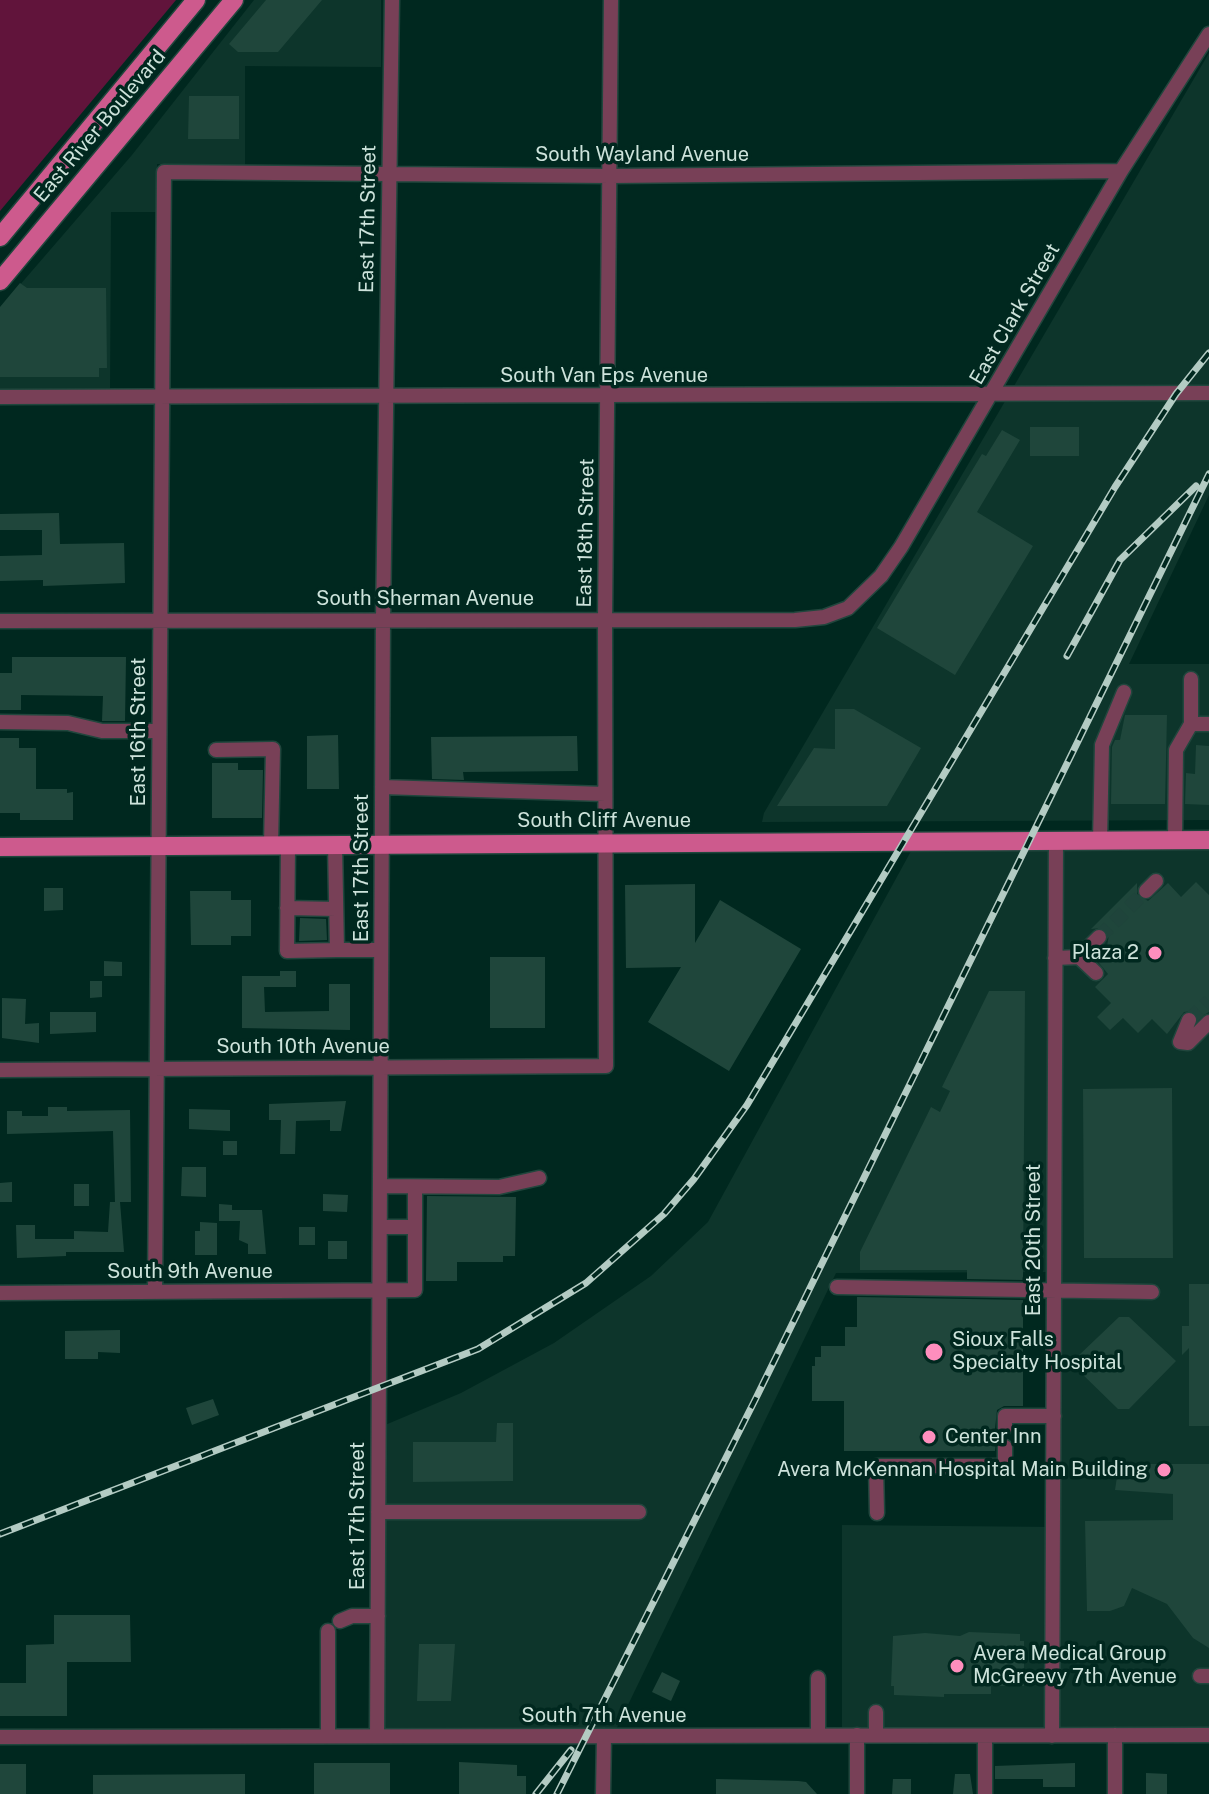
<!DOCTYPE html>
<style>
body{margin:0}
canvas{display:block;background:#00281f}
</style>
<canvas width="1209" height="1794"></canvas>
<script>
const ctx = document.querySelector('canvas').getContext('2d');
ctx.lineJoin = 'round';
function fill(path, color) { ctx.fillStyle = color; ctx.fill(path, 'evenodd'); }
const toPath = rows => new Path2D(rows.map(r => 'M' + r).join(''));
function trace(path, color, width, dash) { ctx.strokeStyle = color; ctx.lineWidth = width; ctx.lineCap = dash ? 'butt' : 'round'; ctx.setLineDash(dash || []); ctx.stroke(path); }
function write(font, color, halo, rows, align = 'center') {
  ctx.font = font + ' "Public Sans",sans-serif'; ctx.lineWidth = 7; ctx.setLineDash([]); ctx.textBaseline = 'middle'; ctx.strokeStyle = halo; ctx.fillStyle = color; for (const [text, x, y, turn = 0] of rows) {
    ctx.save(); ctx.translate(x, y); ctx.rotate((+turn || 0) * Math.PI / 180); ctx.textAlign = isNaN(turn) ? turn : align; if (halo) ctx.strokeText(text, 0, 0); ctx.fillText(text, 0, 0); ctx.restore();
  }
}
fill(toPath([
 [254,0,381,0,381,67,245,66,245,167,157,164,157,212,111,212,110,392,0,393,0,308,132,155],
 [1209,53,1209,495,1129,664,1209,664,1209,820,762,822,764,813],
 [1209,840,1209,1735,842,1735,842,1525,1053,1527,1054,1272,836,1273,613,1736,377,1735,378,1428,461,1393,554,1343,651,1276,708,1222,916,842]
]), '#0d352b');
fill(toPath([
 [0,0,176,0,0,211]
]), '#61143b');
fill(toPath([
 [266,0,322,0,278,52,238,52,229,44],
 [189,96,239,96,239,139,188,139],
 [20,283,27,288,106,288,107,368,99,368,99,377,0,377,0,307],
 [1030,427,1079,427,1079,456,1030,456],
 [1002,430,1020,440,977,512,1033,546,955,675,877,628,982,454,986,456],
 [59,513,60,544,124,543,125,583,43,586,43,580,0,581,0,556,42,555,42,530,0,530,0,514],
 [12,657,126,657,125,721,102,721,103,696,21,695,21,710,0,710,0,673,12,673],
 [835,709,854,709,921,748,887,806,777,806,814,748,835,749],
 [1125,715,1167,715,1165,804,1111,804,1112,747,1115,740,1120,740],
 [338,735,339,789,307,789,307,736],
 [577,736,578,771,463,772,464,780,432,779,431,737],
 [0,738,19,738,19,748,36,748,36,789,67,789,67,793,73,792,73,820,20,820,20,813,0,813],
 [1196,745,1209,746,1209,805,1185,804,1186,773,1195,774],
 [212,763,238,763,238,770,263,770,262,818,212,818],
 [1196,882,1209,895,1209,1012,1199,1018,1193,1011,1184,1012,1167,1034,1152,1019,1138,1033,1123,1018,1110,1030,1097,1017,1111,1003,1095,987,1108,974,1095,958,1107,946,1109,935,1102,928,1091,929,1137,883,1137,894,1148,901,1168,883,1181,897],
 [695,884,695,943,720,900,801,949,729,1071,648,1022,681,967,626,968,625,885],
 [44,888,63,888,63,910,44,911],
 [190,891,231,891,231,900,251,900,251,936,231,936,231,945,191,945],
 [300,918,326,919,327,940,299,941],
 [490,957,545,957,545,1028,490,1028],
 [104,961,122,962,122,976,104,976],
 [280,971,296,971,296,987,264,987,265,1012,329,1011,329,984,350,984,350,1030,242,1028,242,976,280,976],
 [90,981,102,981,102,997,90,998],
 [989,991,1025,991,1023,1280,967,1279,967,1270,860,1270,860,1252,931,1107,940,1112,950,1091,942,1087],
 [2,998,26,999,25,1024,39,1023,39,1043,2,1038],
 [50,1012,96,1012,96,1032,50,1034],
 [1172,1088,1173,1258,1084,1258,1083,1089],
 [346,1101,341,1131,330,1131,330,1120,296,1121,295,1154,280,1154,281,1120,269,1120,269,1104],
 [48,1107,67,1107,67,1111,130,1110,131,1202,115,1202,113,1131,7,1134,7,1111,22,1111,22,1116,48,1116],
 [189,1109,230,1110,230,1131,189,1129],
 [223,1141,237,1141,237,1155,223,1155],
 [182,1167,206,1167,206,1197,181,1196],
 [12,1182,12,1202,0,1202,0,1183],
 [74,1184,89,1184,89,1206,74,1206],
 [323,1194,348,1195,347,1212,323,1211],
 [427,1196,516,1197,515,1256,503,1256,503,1262,457,1262,457,1281,426,1281],
 [110,1202,120,1202,124,1252,66,1252,66,1256,17,1258,16,1225,35,1225,35,1239,74,1239,74,1231,108,1232],
 [219,1204,232,1205,232,1210,262,1210,266,1254,248,1254,248,1244,239,1240,240,1221,219,1221],
 [200,1222,217,1223,217,1255,195,1255,195,1231,200,1231],
 [299,1227,315,1227,315,1245,299,1245],
 [328,1241,347,1241,347,1259,328,1259],
 [1189,1284,1209,1284,1209,1426,1189,1426,1189,1348,1182,1355,1182,1326,1189,1326],
 [857,1297,1023,1300,1023,1406,1004,1406,997,1410,995,1429,1003,1438,996,1443,995,1451,844,1451,844,1401,812,1401,812,1366,815,1366,815,1357,821,1357,821,1346,845,1346,845,1327,857,1327],
 [1119,1317,1129,1317,1176,1361,1129,1409,1118,1409,1076,1368,1076,1358],
 [120,1330,120,1353,98,1352,98,1359,65,1359,65,1331],
 [213,1399,219,1415,192,1425,186,1408],
 [497,1423,513,1423,513,1481,413,1482,413,1442,496,1442],
 [1119,1464,1209,1464,1209,1648,1193,1638,1167,1604,1132,1588,1124,1606,1110,1611,1087,1611,1085,1521,1173,1520,1173,1494,1115,1490],
 [54,1615,130,1615,131,1662,67,1662,67,1716,0,1716,0,1683,26,1683,26,1645,54,1644],
 [969,1632,1020,1634,1020,1641,1024,1641,1024,1686,991,1686,991,1694,944,1694,944,1697,894,1695,894,1686,891,1686,893,1636,925,1633,960,1636],
 [419,1644,455,1644,451,1701,417,1701],
 [662,1672,680,1681,671,1701,652,1692],
 [459,1762,517,1765,517,1776,526,1776,526,1794,459,1794],
 [314,1763,390,1763,390,1794,314,1794],
 [1075,1763,1075,1787,1043,1787,1043,1779,995,1779,995,1766],
 [0,1764,26,1764,26,1794,0,1794],
 [1146,1773,1167,1774,1167,1794,1146,1794],
 [245,1774,245,1794,93,1794,93,1775],
 [955,1774,970,1774,973,1794,953,1794],
 [716,1779,798,1781,806,1782,817,1794,716,1794],
 [893,1779,911,1779,911,1794,892,1794]
]), '#1f463b');
trace(toPath([
 [1099,937,1146,891],
 [1189,1020,1209,1001]
]), '#1f443b', 14, [14, 7]);
const minor = toPath([
 [0,397,1209,393],
 [0,621,795,620,824,617,848,608,881,576,901,547,1121,171,1209,34],
 [0,722,68,723,102,731,159,731],
 [1191,724,1191,679],
 [216,750,273,749,271,845],
 [382,787,605,794],
 [1175,840,1176,750,1191,724,1209,724],
 [1100,841,1102,745,1124,692],
 [335,844,337,950,381,950],
 [288,845,287,951,337,950],
 [1146,891,1156,881],
 [287,908,336,909],
 [1079,957,1096,973],
 [1055,958,1079,957,1099,937],
 [1189,1020,1180,1042,1188,1043,1209,1022],
 [0,1070,606,1066,605,619,611,0],
 [380,1186,499,1187,539,1178],
 [380,1227,415,1227],
 [837,1287,1152,1292],
 [155,1292,164,172,610,176,1121,171],
 [0,1293,415,1290,415,1187],
 [1005,1428,1005,1416,1054,1416],
 [378,1512,639,1512],
 [877,1513,876,1466,1005,1466,1005,1447],
 [340,1621,352,1616,378,1616],
 [328,1631,328,1736],
 [1200,1676,1209,1676],
 [876,1712,876,1735],
 [377,1735,383,619,392,0],
 [818,1735,818,1678],
 [857,1735,857,1794],
 [1052,1736,1056,841],
 [0,1737,1209,1735],
 [603,1794,604,1736],
 [985,1794,985,1736],
 [1115,1794,1115,1735]
]);
const major = toPath([
 [0,237,196,0],
 [0,281,234,0],
 [0,847,1209,840]
]);
trace(minor, '#21463d', 17);
trace(major, '#21463d', 21);
trace(minor, '#784057', 14);
trace(major, '#cd5a8d', 18);
const rail = toPath([
 [1067,656,1120,560,1196,486],
 [0,1534,478,1349,586,1283,664,1214,694,1179,747,1105,1115,487,1176,394,1209,353],
 [536,1794,571,1750],
 [557,1794,755,1400,1209,474]
]);
trace(rail, '#b3cbc3', 7);
trace(rail, '#00281f', 4, [12]);
for (const [x, y, r, color] of [
 [1155,953,8,"#fe8ebd"],
 [934,1352,10,"#fe8ebd"],
 [929,1437,8,"#fe8ebd"],
 [1164,1470,8,"#fe8ebd"],
 [957,1666,8,"#fe8ebd"]
]) { const dot = new Path2D(); dot.arc(x, y, r, 0, 2 * Math.PI); ctx.fillStyle = color; ctx.fill(dot); trace(dot, '#00281f', 3); }
write('20px', '#cde3db', '#00281f', [
 ["East River Boulevard",100,126,-50],
 ["South Wayland Avenue",642,155],
 ["East 17th Street",368,219,-89],
 ["East Clark Street",1015,314,-60],
 ["South Van Eps Avenue",604,376],
 ["East 18th Street",586,533,-89],
 ["South Sherman Avenue",425,599],
 ["East 16th Street",139,732,-90],
 ["South Cliff Avenue",604,821],
 ["East 17th Street",362,868,-90],
 ["South 10th Avenue",303,1047],
 ["East 20th Street",1034,1240,-90],
 ["South 9th Avenue",190,1272],
 ["East 17th Street",358,1516,-90],
 ["South 7th Avenue",604,1716]
]);
write('20px', '#cde3db', '#00281f', [
 ["Plaza 2",1139,953,"right"],
 ["Sioux Falls",952,1340],
 ["Specialty Hospital",952,1363],
 ["Center Inn",945,1437],
 ["Avera McKennan Hospital Main Building",1148,1470,"right"],
 ["Avera Medical Group",973,1654],
 ["McGreevy 7th Avenue",973,1677]
], 'left');
</script>
